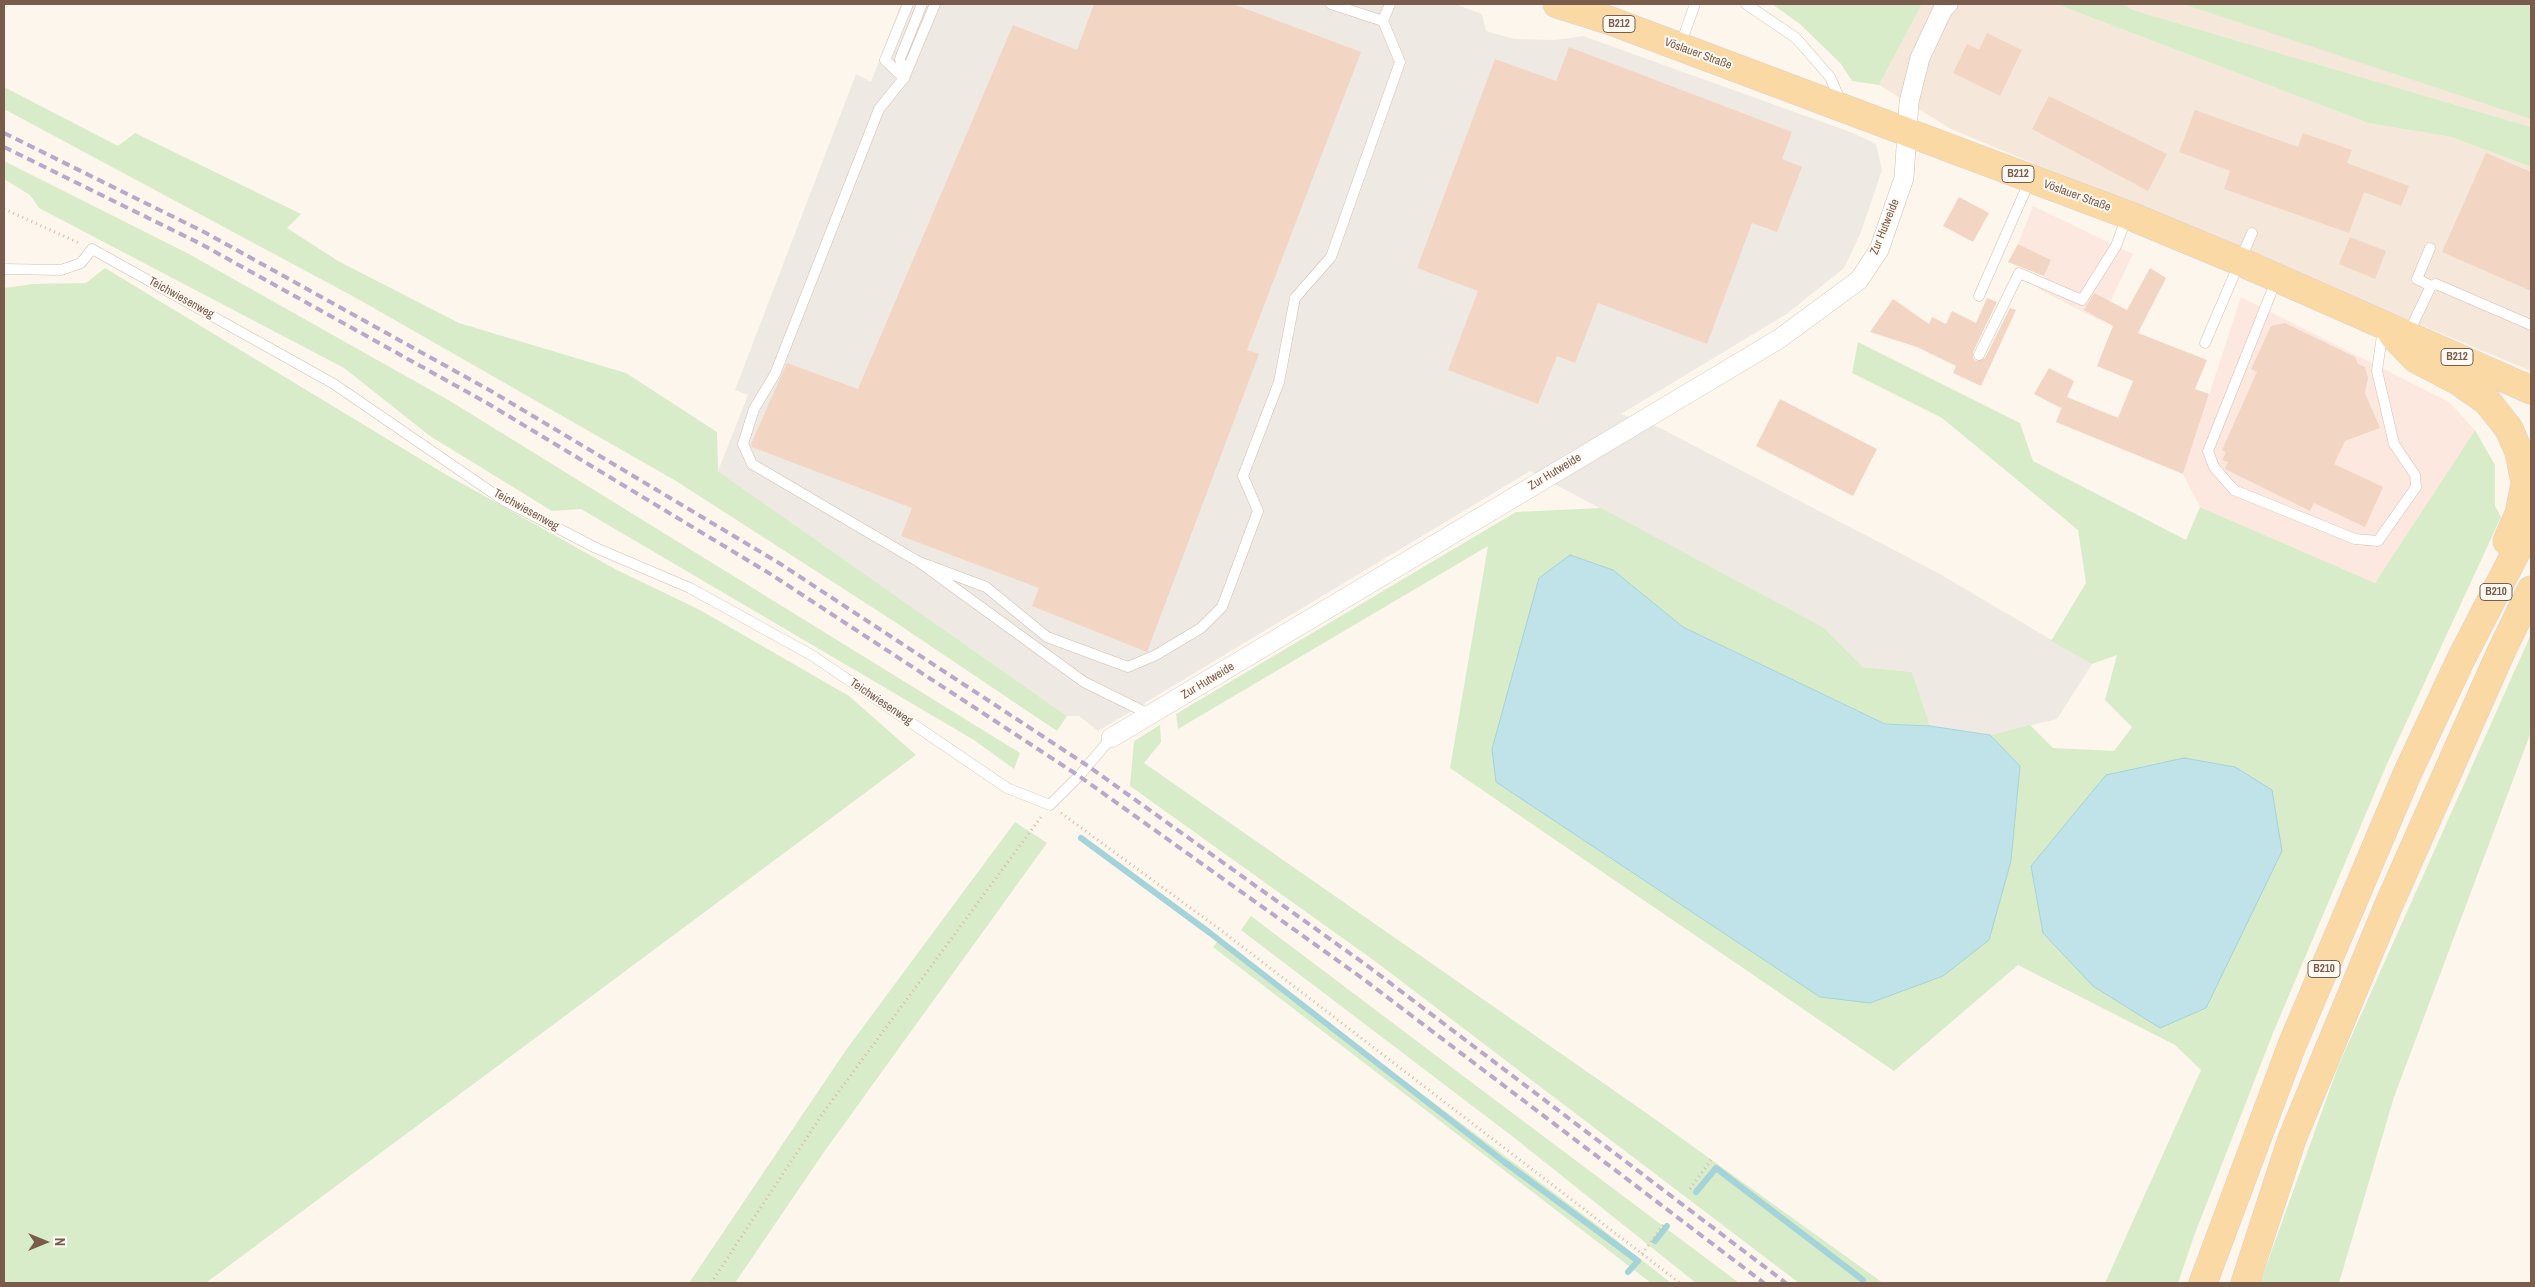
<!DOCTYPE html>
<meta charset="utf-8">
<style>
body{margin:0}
#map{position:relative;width:2535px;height:1287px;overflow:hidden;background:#fdf6ec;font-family:"Archivo Narrow",sans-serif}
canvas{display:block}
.frame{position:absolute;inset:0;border:5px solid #7a5c4d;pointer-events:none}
.north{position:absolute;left:20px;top:1217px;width:50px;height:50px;-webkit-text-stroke:4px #fffaf3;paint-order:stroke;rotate:90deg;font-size:14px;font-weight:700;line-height:20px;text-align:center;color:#7a5c4d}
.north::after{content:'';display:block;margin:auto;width:18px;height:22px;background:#7a5c4d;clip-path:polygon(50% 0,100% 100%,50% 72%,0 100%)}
</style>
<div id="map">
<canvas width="2535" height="1287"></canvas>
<div class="frame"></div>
<div class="north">N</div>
</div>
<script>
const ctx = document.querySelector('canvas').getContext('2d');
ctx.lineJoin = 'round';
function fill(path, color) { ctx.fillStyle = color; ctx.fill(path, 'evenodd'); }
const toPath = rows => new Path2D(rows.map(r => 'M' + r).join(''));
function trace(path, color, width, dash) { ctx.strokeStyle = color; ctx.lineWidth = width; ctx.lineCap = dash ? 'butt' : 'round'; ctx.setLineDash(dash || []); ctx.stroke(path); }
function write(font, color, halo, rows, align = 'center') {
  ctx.font = font + ' "Archivo Narrow",sans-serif'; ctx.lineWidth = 4; ctx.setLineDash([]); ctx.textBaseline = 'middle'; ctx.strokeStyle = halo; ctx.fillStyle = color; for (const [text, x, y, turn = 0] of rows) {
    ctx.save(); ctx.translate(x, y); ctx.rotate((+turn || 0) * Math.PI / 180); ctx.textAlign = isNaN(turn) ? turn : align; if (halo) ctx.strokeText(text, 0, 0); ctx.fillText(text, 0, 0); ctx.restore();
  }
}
fill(toPath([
 [1922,4,2056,4,2368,123,2451,137,2531,167,2531,371,1951,129,1879,85],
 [2124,4,2531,4,2531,127,2133,10]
]), '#f5e8da');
fill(toPath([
 [2033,206,2133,254,2101,321,2039,289,2051,260,2018,244],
 [2241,297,2449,402,2475,430,2375,583,2200,507,2183,474]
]), '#fde8e0');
fill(toPath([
 [901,4,1455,4,1482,14,1486,31,1514,39,1555,40,1583,36,1853,133,1876,144,1882,170,1861,232,1844,268,1788,313,1621,414,1658,427,1940,574,2092,664,2057,719,1990,735,1930,726,1912,672,1863,667,1823,627,1530,471,1098,731,1079,716,1067,716,718,471,748,395,735,390,856,74,871,82]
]), '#efe9e4');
fill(toPath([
 [1772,4,1922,4,1879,85,1852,81,1841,64,1800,24],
 [2056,4,2124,4,2133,10,2531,127,2531,167,2451,137,2368,123],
 [2183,4,2531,4,2531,119],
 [4,87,118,146,135,133,301,214,287,228,338,261,459,323,626,373,717,432,718,471,1067,716,1057,731,892,620,676,481,358,299,4,109],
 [4,161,189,254,450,401,1020,753,1014,769,974,740,581,509,552,511,430,436,344,368,39,208,30,195,4,179],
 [105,268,445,474,615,569,700,610,849,696,916,755,207,1282,4,1283,4,288,33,284,86,283],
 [1858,342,2020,423,2033,461,2186,540,2200,507,2375,583,2475,430,2495,465,2495,506,2501,517,2386,766,2273,1033,2194,1236,2178,1283,2105,1283,2201,1070,2175,1045,2018,965,1894,1071,1450,768,1488,546,1178,729,1176,714,1516,512,1601,508,1823,627,1863,667,1912,672,1930,726,1885,724,1683,627,1613,570,1492,749,2020,767,1990,735,2030,725,2053,748,2114,751,2132,727,2105,700,2117,655,2092,664,2051,641,2086,583,2078,530,1942,418,1852,373],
 [2531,634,2531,732,2394,1097,2339,1283,2260,1283,2339,1064],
 [1160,725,1161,742,1144,763,1652,1117,1883,1283,1799,1283,1376,962,1130,786,1134,741],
 [1015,822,1047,843,824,1152,735,1283,689,1283,846,1050],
 [1251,916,1463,1076,1739,1283,1696,1283,1512,1136,1241,930],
 [1218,941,1601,1228,1671,1283,1651,1283,1213,947]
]), '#d8ecc9');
const water = toPath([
 [1570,555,1613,570,1683,627,1885,724,1930,726,1990,735,2020,766,2011,861,1989,940,1943,976,1870,1003,1820,997,1496,782,1492,749,1539,578,1570,555],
 [2184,758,2235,767,2272,790,2282,851,2206,1008,2160,1028,2093,986,2043,933,2031,866,2106,775,2184,758]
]);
fill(water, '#bfe3e8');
trace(water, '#a5d3da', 1);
trace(toPath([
 [1081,838,1210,933,1503,1161,1638,1261,1628,1272],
 [1696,1192,1716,1168,1863,1280],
 [1655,1241,1667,1226]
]), '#a5d3da', 6);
fill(toPath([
 [1094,4,1233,4,1361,52,1247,350,1259,354,1147,652,1032,606,1039,588,901,536,912,508,752,447,751,444,787,363,858,389,1013,25,1077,50],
 [1987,33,2022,50,2000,96,1953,73,1967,44,1979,50],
 [1569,47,1792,132,1782,159,1802,167,1777,232,1752,223,1707,344,1598,303,1575,363,1557,356,1538,404,1448,370,1478,291,1417,268,1495,59,1556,81],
 [2049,96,2167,154,2148,191,2032,129],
 [2195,110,2298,147,2303,133,2352,150,2347,163,2409,186,2401,206,2364,192,2349,233,2224,189,2230,171,2179,152],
 [2486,153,2531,172,2531,291,2442,252],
 [1959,197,1989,213,1973,242,1943,226],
 [2350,237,2386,251,2375,279,2339,264],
 [2018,244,2051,260,2044,276,2008,262],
 [2150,268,2166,278,2138,333,2207,360,2195,389,2209,394,2183,474,2056,422,2063,404,2061,408,2034,394,2049,368,2074,381,2067,397,2118,418,2133,381,2097,366,2113,326,2084,310,2094,293,2127,310],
 [1987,298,1997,302,1973,352,1973,358,1976,361,1985,358,2010,308,2016,310,1981,386,1953,373,1956,366,1917,347,1870,332,1893,299,1929,324,1932,317,1946,324,1952,311,1976,323],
 [2285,323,2355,357,2358,364,2365,367,2368,378,2365,393,2380,428,2345,441,2334,464,2383,487,2365,527,2314,503,2310,511,2225,469,2228,462,2222,460,2226,452,2222,450,2257,372,2251,369,2271,326],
 [1780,399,1877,449,1853,496,1756,446]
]), '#f3d5c3');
const service = toPath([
 [935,4,904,78,879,109,775,374,754,409,743,444,752,464,919,562,1084,682,1151,715],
 [1331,4,1383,21,1390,4],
 [1746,4,1796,38,1830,77,1841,102],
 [1680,46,1695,4],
 [904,77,900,59,922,4],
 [904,78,885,60,908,4],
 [2430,248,2417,279,2431,286],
 [4,269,61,270,81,263,92,249,334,384,503,500,596,548,690,588,813,656,1007,788,1050,805,1079,776,1111,738],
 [2277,278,2208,451,2214,467,2234,490,2355,539,2378,541,2416,487,2415,475,2394,444,2377,371,2383,328],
 [1979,296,2030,180],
 [2408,334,2431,286,2436,284,2531,325],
 [2205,343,2252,233],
 [1979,355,2019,273,2082,300,2116,246,2127,216],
 [919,562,986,587,1047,637,1128,667,1156,655,1201,628,1222,607,1258,511,1243,476,1279,382,1295,298,1331,257,1400,62,1383,21]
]);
const minor = toPath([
 [1111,738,1779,339,1859,280,1879,250,1904,178,1909,102,1920,58,1943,9,1948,4]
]);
const primary = toPath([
 [1557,4,1611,21,2128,215,2241,262,2531,390],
 [2393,335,2416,359,2458,381,2487,401,2509,429,2519,452,2525,483,2519,514,2507,541],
 [2203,1283,2292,1045,2407,774,2460,661,2531,523],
 [2245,1283,2292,1139,2387,909,2501,652,2531,590]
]);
trace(service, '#d1beb0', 11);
trace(minor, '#d1beb0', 20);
trace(primary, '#dad1cd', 29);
trace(toPath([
 [4,209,79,243],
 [1061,813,1222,931,1680,1283],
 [1690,1189,1711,1160],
 [1642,1254,1664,1224],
 [711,1283,823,1113,1041,817]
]), '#d9b8a5', 3, [1, 4]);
trace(service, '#fff', 10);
trace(minor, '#fff', 19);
trace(primary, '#fbd9a5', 28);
trace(toPath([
 [4,133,206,233,491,391,779,563,1088,766,1369,967,1786,1283],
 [4,147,201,244,487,403,772,575,1079,776,1362,978,1764,1283]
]), '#b9a8c9', 4, [8, 5]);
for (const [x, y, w] of [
 [1619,24,32],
 [2018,174,32],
 [2457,357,32],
 [2496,592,32],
 [2324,969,32]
]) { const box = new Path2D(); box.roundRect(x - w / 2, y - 8.5, w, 17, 4); ctx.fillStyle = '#fffaf3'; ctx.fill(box); trace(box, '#7a5c4d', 1); }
write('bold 11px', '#7a5c4d', null, [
 ["B212",1619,24],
 ["B212",2018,174],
 ["B212",2457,357],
 ["B210",2496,592],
 ["B210",2324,969]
]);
write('12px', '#7a5c4d', '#fffaf3', [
 ["Vöslauer Straße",1698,54,20],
 ["Vöslauer Straße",2077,196,20],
 ["Zur Hutweide",1885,227,-68],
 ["Teichwiesenweg",181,298,29],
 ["Zur Hutweide",1555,472,-31],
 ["Teichwiesenweg",526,510,29],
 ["Zur Hutweide",1208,681,-31],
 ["Teichwiesenweg",881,702,34]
]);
</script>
